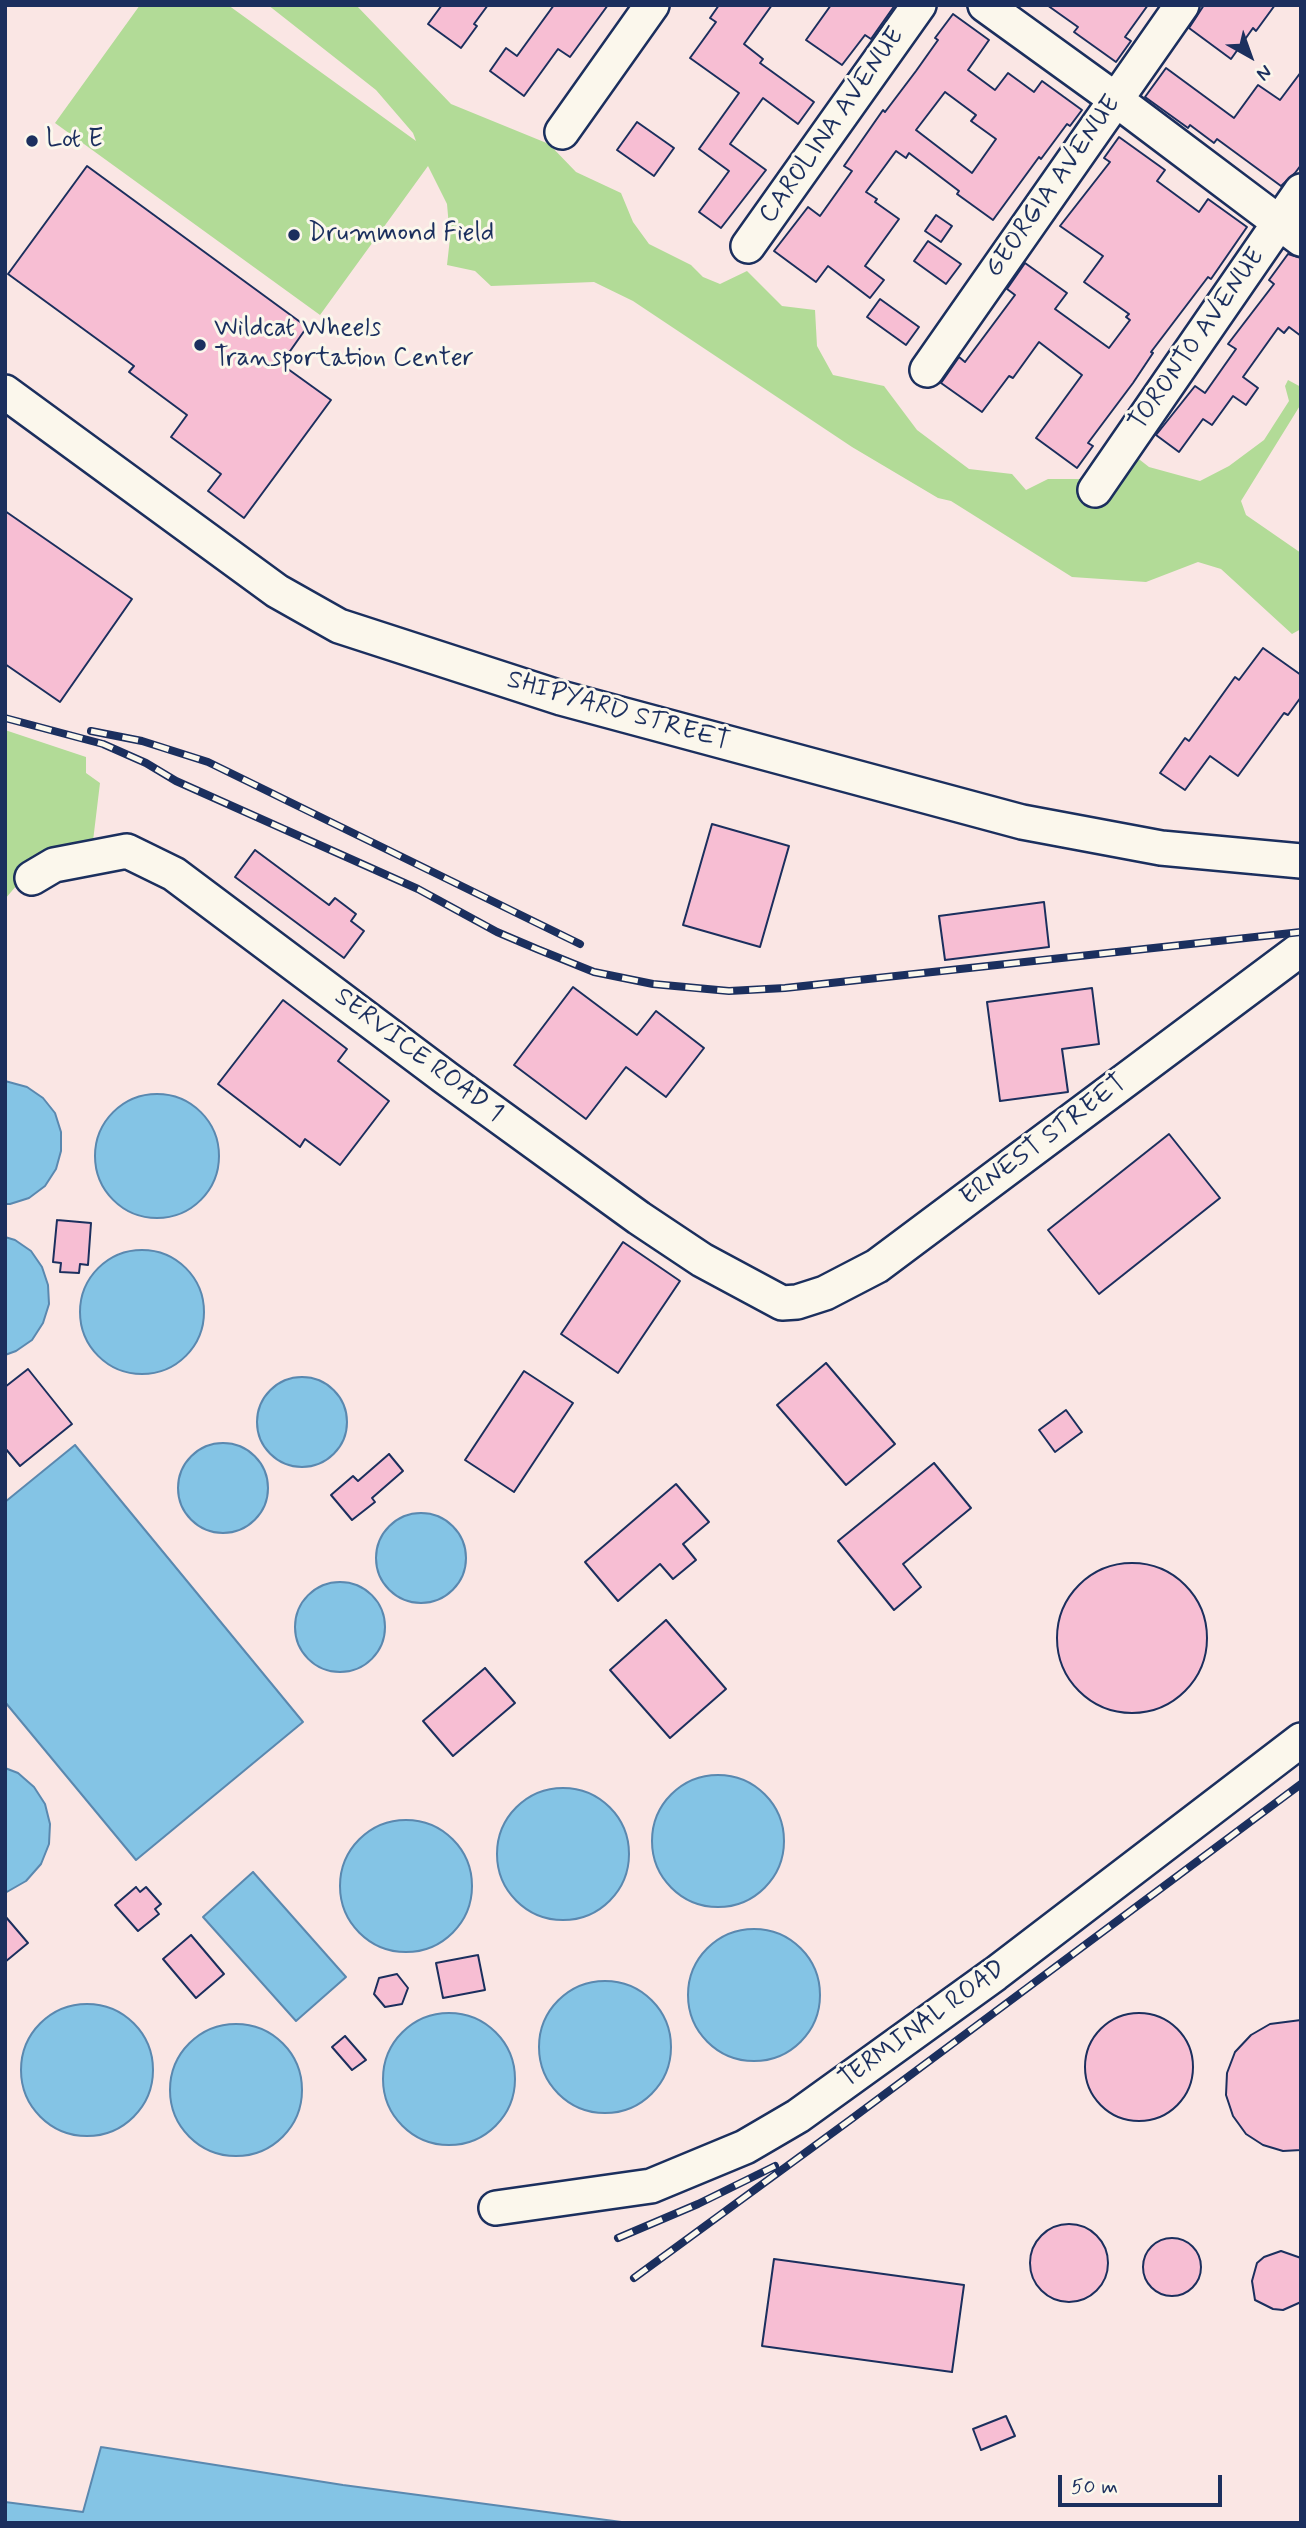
<!DOCTYPE html>
<style>
body{margin:0}
#map{position:relative;width:1306px;height:2528px;overflow:hidden;background:#fae6e4;font-family:Mynerve,sans-serif}
canvas{display:block}
.frame{position:absolute;inset:0;border:7px solid #1b2f5e;pointer-events:none}
.north{position:absolute;left:1215px;top:21px;width:70px;height:70px;-webkit-text-stroke:5px #fbf7ec;paint-order:stroke;rotate:140deg;font-size:19px;font-weight:700;line-height:28px;text-align:center;color:#1b2f5e}
.north::after{content:'';display:block;margin:auto;width:24px;height:32px;background:#1b2f5e;clip-path:polygon(50% 0,100% 100%,50% 72%,0 100%)}
.scale{position:absolute;left:1058px;top:2475px;width:164px;height:32px;box-sizing:border-box;border:4px solid #1b2f5e;border-top:0;padding-left:9px;font-size:21px;line-height:24px;white-space:nowrap;color:#1b2f5e;-webkit-text-stroke:5px #fbf7ec;paint-order:stroke}
</style>
<div id="map">
<canvas width="1306" height="2528"></canvas>
<div class="frame"></div>
<div class="north">N</div>
<div class="scale">50 m</div>
</div>
<script>
const ctx = document.querySelector('canvas').getContext('2d');
ctx.lineJoin = 'round';
function fill(path, color) { ctx.fillStyle = color; ctx.fill(path, 'evenodd'); }
const toPath = rows => new Path2D(rows.map(r => 'M' + r).join(''));
function trace(path, color, width, dash) { ctx.strokeStyle = color; ctx.lineWidth = width; ctx.lineCap = dash ? 'butt' : 'round'; ctx.setLineDash(dash || []); ctx.stroke(path); }
function write(font, color, halo, rows, align = 'center') {
  ctx.font = font + ' Mynerve,sans-serif'; ctx.lineWidth = 6; ctx.setLineDash([]); ctx.textBaseline = 'middle'; ctx.strokeStyle = halo; ctx.fillStyle = color; for (const [text, x, y, turn = 0] of rows) {
    ctx.save(); ctx.translate(x, y); ctx.rotate((+turn || 0) * Math.PI / 180); ctx.textAlign = isNaN(turn) ? turn : align; if (halo) ctx.strokeText(text, 0, 0); ctx.fillText(text, 0, 0); ctx.restore();
  }
}
fill(toPath([
 [140,5,228,5,416,141,413,133,376,90,268,5,356,5,451,104,549,144,576,172,621,193,633,222,649,244,691,265,703,277,720,284,747,271,782,306,815,310,817,346,833,375,884,386,917,430,969,469,1012,474,1026,490,1048,479,1087,479,1117,442,1149,467,1200,481,1229,466,1264,440,1289,401,1285,386,1288,380,1301,387,1301,404,1241,501,1246,515,1301,553,1301,629,1292,634,1221,569,1198,562,1146,582,1072,577,951,501,938,498,852,447,633,301,594,282,491,286,475,271,447,265,450,238,447,204,428,166,320,315,55,123],
 [5,730,86,757,86,773,100,783,93,841,71,844,55,849,35,864,5,899]
]), '#b2db97');
const water = toPath([
 [5,1081,27,1087,43,1098,55,1113,61,1132,61,1151,56,1169,45,1186,29,1198,10,1204,5,1204,5,1081],
 '95 1156a62 62 0 1 1 124 0a62 62 0 1 1-124 0Z',
 [5,1237,15,1240,31,1251,42,1267,48,1285,49,1304,43,1323,32,1340,16,1351,5,1355,5,1237],
 '80 1312a62 62 0 1 1 124 0a62 62 0 1 1-124 0Z',
 '257 1422a45 45 0 1 1 90 0a45 45 0 1 1-90 0Z',
 '178 1488a45 45 0 1 1 90 0a45 45 0 1 1-90 0Z',
 [75,1445,303,1722,136,1860,5,1702,5,1502,75,1445],
 '376 1558a45 45 0 1 1 90 0a45 45 0 1 1-90 0Z',
 '295 1627a45 45 0 1 1 90 0a45 45 0 1 1-90 0Z',
 [5,1768,18,1773,34,1787,45,1804,50,1824,49,1844,41,1864,26,1881,5,1893,5,1768],
 '652 1841a66 66 0 1 1 132 0a66 66 0 1 1-132 0Z',
 '497 1854a66 66 0 1 1 132 0a66 66 0 1 1-132 0Z',
 '340 1886a66 66 0 1 1 132 0a66 66 0 1 1-132 0Z',
 [253,1872,346,1977,296,2021,203,1917,253,1872],
 '688 1995a66 66 0 1 1 132 0a66 66 0 1 1-132 0Z',
 '539 2047a66 66 0 1 1 132 0a66 66 0 1 1-132 0Z',
 '21 2070a66 66 0 1 1 132 0a66 66 0 1 1-132 0Z',
 '383 2079a66 66 0 1 1 132 0a66 66 0 1 1-132 0Z',
 '170 2090a66 66 0 1 1 132 0a66 66 0 1 1-132 0Z',
 [101,2447,343,2485,629,2523,5,2523,5,2502,83,2512,101,2447]
]);
fill(water, '#84c4e5');
trace(water, '#5a88af', 2);
const building = toPath([
 [442,5,488,5,474,24,477,26,461,48,428,24,442,5],
 [554,5,608,5,570,57,558,49,524,96,490,71,506,48,517,56,554,5],
 [719,5,772,5,744,44,763,59,760,63,814,102,798,124,763,98,730,144,766,170,721,228,699,212,729,171,699,149,739,93,690,58,716,22,710,18,719,5],
 [831,5,895,5,871,39,865,35,842,65,806,40,831,5],
 [1047,5,1148,5,1125,37,1131,41,1116,62,1074,32,1078,27,1047,5],
 [1204,5,1275,5,1256,31,1253,28,1231,59,1189,28,1204,5],
 [953,14,989,40,968,70,995,90,1008,73,1034,92,1042,81,1082,110,1070,126,1067,124,1041,159,1039,157,993,220,957,194,959,191,909,153,906,158,896,151,866,192,877,199,875,202,899,219,865,266,884,280,870,298,828,266,816,282,774,251,808,207,820,216,852,171,844,166,883,110,885,112,916,71,938,40,935,38,953,14],
 [945,92,976,115,971,121,996,139,972,173,916,130,945,92],
 [1166,68,1234,118,1258,85,1280,100,1301,72,1301,165,1295,173,1281,186,1217,139,1214,143,1190,125,1188,128,1145,97,1166,68],
 [637,122,674,148,654,176,617,150,637,122],
 [1119,137,1165,170,1157,181,1199,212,1208,199,1247,227,1211,279,1208,277,1151,352,1153,353,1133,383,1088,443,1093,446,1077,468,1036,438,1082,375,1039,342,1013,378,1009,376,982,412,941,383,959,357,965,362,1015,295,1007,289,1025,263,1067,293,1055,309,1109,348,1130,320,1126,317,1129,314,1084,282,1103,256,1060,226,1110,162,1104,158,1119,137],
 [87,166,307,327,281,364,331,400,244,518,208,491,221,474,171,437,187,415,129,372,134,366,8,274,87,166],
 [936,215,952,226,941,242,925,231,936,215],
 [928,241,961,264,946,284,914,261,928,241],
 [1288,254,1301,258,1301,336,1289,327,1284,333,1278,328,1243,377,1258,388,1246,405,1233,396,1212,425,1203,419,1179,452,1156,435,1195,386,1205,393,1236,349,1228,344,1274,284,1269,280,1288,254],
 [880,299,919,327,906,345,867,317,880,299],
 [5,511,132,599,60,702,5,664,5,511],
 [1263,648,1301,675,1301,697,1288,715,1284,713,1238,776,1210,756,1185,790,1160,773,1185,738,1189,741,1235,677,1239,680,1263,648],
 [712,824,789,846,760,947,683,925,712,824],
 [255,850,329,905,335,898,356,914,351,921,364,931,344,958,235,877,255,850],
 [1044,902,1049,947,945,960,939,916,1044,902],
 [573,987,637,1035,656,1011,704,1048,666,1097,626,1067,586,1119,514,1065,573,987],
 [1092,988,1099,1044,1062,1049,1068,1092,1000,1101,987,1002,1092,988],
 [283,1000,347,1049,338,1061,389,1101,340,1165,305,1139,300,1147,218,1084,283,1000],
 [1169,1134,1220,1198,1099,1294,1048,1230,1169,1134],
 [57,1220,91,1223,88,1265,80,1264,79,1273,60,1272,61,1263,53,1262,57,1220],
 [623,1242,680,1281,618,1373,561,1334,623,1242],
 [826,1363,895,1444,846,1485,777,1405,826,1363],
 [28,1369,72,1424,20,1466,5,1448,5,1387,28,1369],
 [524,1371,573,1403,514,1492,465,1460,524,1371],
 [1066,1410,1082,1432,1055,1452,1039,1430,1066,1410],
 [389,1454,403,1471,372,1498,375,1502,352,1520,331,1495,353,1476,358,1481,389,1454],
 [934,1463,971,1508,903,1564,921,1587,894,1610,838,1541,934,1463],
 [676,1484,709,1522,683,1544,696,1560,673,1579,660,1564,618,1601,585,1562,676,1484],
 '1057 1638a75 75 0 1 1 150 0a75 75 0 1 1-150 0Z',
 [666,1620,726,1689,670,1738,610,1670,666,1620],
 [485,1668,515,1703,453,1756,423,1721,485,1668],
 [136,1887,140,1892,146,1887,161,1904,155,1909,159,1914,138,1931,115,1905,136,1887],
 [5,1916,28,1943,5,1962,5,1916],
 [191,1935,224,1974,196,1998,163,1959,191,1935],
 [478,1955,485,1990,443,1998,436,1963,478,1955],
 [397,1974,408,1988,402,2004,385,2007,374,1994,379,1978,397,1974],
 '1085 2067a54 54 0 1 1 108 0a54 54 0 1 1-108 0Z',
 [1301,2020,1301,2150,1283,2151,1263,2145,1246,2134,1233,2116,1226,2095,1227,2073,1235,2052,1251,2035,1270,2024,1301,2020],
 [345,2036,366,2060,352,2070,332,2047,345,2036],
 '1030 2263a39 39 0 1 1 78 0a39 39 0 1 1-78 0Z',
 '1143 2267a29 29 0 1 1 58 0a29 29 0 1 1-58 0Z',
 [1281,2251,1301,2258,1301,2302,1283,2310,1273,2309,1255,2300,1252,2281,1257,2263,1264,2257,1281,2251],
 [774,2259,964,2285,952,2372,762,2346,774,2259],
 [1006,2416,1015,2436,981,2450,973,2429,1006,2416]
]);
fill(building, '#f7bed3');
trace(building, '#1b2f5e', 2);
const minor = toPath([
 [985,5,1115,99,1301,239],
 [562,132,652,5],
 [748,246,919,5],
 [927,370,1182,5],
 [5,392,277,591,339,626,561,698,1022,822,1161,848,1301,861],
 [1095,490,1301,191],
 [32,878,54,865,127,851,174,874,446,1078,639,1218,702,1260,782,1303,797,1302,825,1293,877,1266,1301,949],
 [496,2208,651,2186,745,2147,798,2116,995,1974,1301,1740]
]);
trace(minor, '#1b2f5e', 38);
trace(minor, '#fbf7ec', 33);
const rail = toPath([
 [5,718,103,744,146,763,176,781,418,889,497,932,537,949,594,972,653,984,729,991,785,988,1301,932],
 [91,731,142,741,208,762,580,944],
 [618,2238,698,2204,775,2166],
 [634,2278,850,2120,1301,1784]
]);
trace(rail, '#1b2f5e', 8);
trace(rail, '#fbf7ec', 5, [16]);
for (const [x, y, r, color] of [
 [32,141,7,"#1b2f5e"],
 [294,235,7,"#1b2f5e"],
 [200,345,7,"#1b2f5e"]
]) { const dot = new Path2D(); dot.arc(x, y, r, 0, 2 * Math.PI); ctx.fillStyle = color; ctx.fill(dot); trace(dot, '#fbf7ec', 2.5); }
write('26px', '#1b2f5e', '#fbf7ec', [
 ["CAROLINA AVENUE",833,126,-55],
 ["GEORGIA AVENUE",1054,187,-55],
 ["TORONTO AVENUE",1198,340,-55],
 ["SHIPYARD STREET",618,712,16],
 ["SERVICE ROAD 1",418,1056,37],
 ["ERNEST STREET",1044,1141,-37],
 ["TERMINAL ROAD",923,2025,-36]
]);
write('26px', '#1b2f5e', '#fbf7ec', [
 ["Lot E",46,141],
 ["Drummond Field",308,235],
 ["Wildcat Wheels",214,330],
 ["Transportation Center",214,360]
], 'left');
</script>
